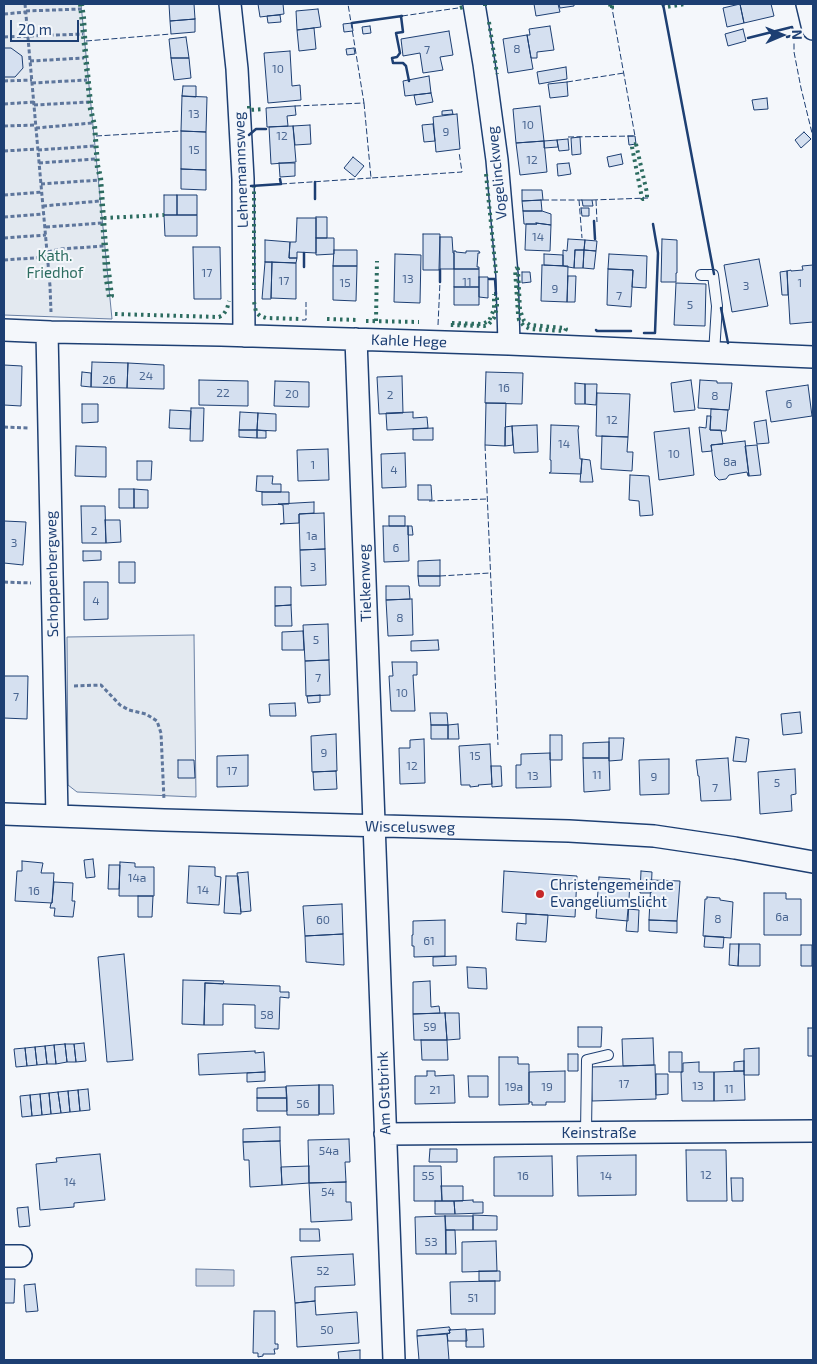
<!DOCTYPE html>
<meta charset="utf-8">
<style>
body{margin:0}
#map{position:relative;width:817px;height:1364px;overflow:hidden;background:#f4f7fb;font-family:"Exo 2",sans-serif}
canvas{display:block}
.frame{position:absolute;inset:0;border:5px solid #1d3f73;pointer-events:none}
.north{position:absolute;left:757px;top:10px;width:50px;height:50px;-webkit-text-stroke:4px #f4f7fb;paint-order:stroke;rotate:89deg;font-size:14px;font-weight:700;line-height:20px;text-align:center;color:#1d3f73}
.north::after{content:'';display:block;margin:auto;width:18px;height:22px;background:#1d3f73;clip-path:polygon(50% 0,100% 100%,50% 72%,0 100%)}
.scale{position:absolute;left:10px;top:20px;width:69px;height:22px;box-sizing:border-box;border:2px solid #1d3f73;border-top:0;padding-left:6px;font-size:15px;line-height:18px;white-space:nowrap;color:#1d3f73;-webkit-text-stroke:4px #f4f7fb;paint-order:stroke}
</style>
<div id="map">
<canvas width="817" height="1364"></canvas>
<div class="frame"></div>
<div class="north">N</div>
<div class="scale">20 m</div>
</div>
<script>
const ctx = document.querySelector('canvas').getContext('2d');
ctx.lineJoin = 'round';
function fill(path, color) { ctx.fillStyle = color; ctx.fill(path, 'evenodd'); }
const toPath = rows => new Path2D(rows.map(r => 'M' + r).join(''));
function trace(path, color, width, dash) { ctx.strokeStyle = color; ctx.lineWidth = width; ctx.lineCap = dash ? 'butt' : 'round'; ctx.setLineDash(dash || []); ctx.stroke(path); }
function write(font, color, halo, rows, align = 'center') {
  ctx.font = font + ' "Exo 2",sans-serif'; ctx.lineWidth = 4; ctx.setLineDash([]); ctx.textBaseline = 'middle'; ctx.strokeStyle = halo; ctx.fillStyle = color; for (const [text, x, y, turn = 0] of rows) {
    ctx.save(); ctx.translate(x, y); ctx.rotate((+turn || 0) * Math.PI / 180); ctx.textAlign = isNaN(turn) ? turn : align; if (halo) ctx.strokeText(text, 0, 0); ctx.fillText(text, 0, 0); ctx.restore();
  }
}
const green = toPath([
 [4,4,81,4,112,319,4,315,4,4],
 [194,635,196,797,77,792,68,785,67,637,194,635]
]);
fill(green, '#e3e9f0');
trace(green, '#687fa3', 1);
const water = toPath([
 [196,1269,234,1270,234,1286,196,1286,196,1269]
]);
fill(water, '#cfd7e4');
trace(water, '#687fa3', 1);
const building = toPath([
 [169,4,194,4,195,19,170,21,169,4],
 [258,4,283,4,284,14,260,17,258,4],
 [534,4,558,4,560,12,536,16,534,4],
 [559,4,574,4,574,6,560,8,559,4],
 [740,4,771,4,774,16,744,23,740,4],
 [740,4,744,23,727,27,723,8,740,4],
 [318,9,321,27,297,30,296,11,318,9],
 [280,15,281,22,268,23,267,16,280,15],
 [195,19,195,32,171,34,170,21,195,19],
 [352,23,353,31,344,32,343,24,352,23],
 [370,26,371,33,363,34,362,27,370,26],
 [550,26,554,50,537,52,537,58,531,58,527,35,530,35,529,29,550,26],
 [314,28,316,49,299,51,297,30,314,28],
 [743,29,746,41,728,46,725,34,743,29],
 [449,31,453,55,440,57,443,70,423,73,420,53,403,56,401,39,449,31],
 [527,35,533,69,508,73,503,39,527,35],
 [186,37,189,58,171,58,169,39,186,37],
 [4,48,11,48,22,56,23,68,15,77,4,77,4,48],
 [354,48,355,54,347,55,346,49,354,48],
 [290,51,292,86,300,85,301,100,268,103,264,53,290,51],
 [171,58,189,58,191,78,174,80,171,58],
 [566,67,567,79,539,84,537,72,566,67],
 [429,76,431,93,405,96,403,81,429,76],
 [567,82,568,96,550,98,548,84,567,82],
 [183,86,196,86,196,97,182,96,183,86],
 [431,93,433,102,416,105,414,95,431,93],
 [182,96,207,97,206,132,181,131,182,96],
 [767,98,768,109,754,110,752,100,767,98],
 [295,106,296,115,287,116,288,126,267,127,266,108,295,106],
 [540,106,544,141,516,143,513,109,540,106],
 [452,110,453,114,442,115,442,111,452,110],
 [457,114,460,149,436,152,433,117,457,114],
 [433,124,435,141,424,142,422,125,433,124],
 [310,125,311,144,295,145,293,126,310,125],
 [293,126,296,162,271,164,269,127,293,126],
 [181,131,206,132,206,170,181,169,181,131],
 [804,132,811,139,801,148,795,140,804,132],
 [628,136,635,136,636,144,629,145,628,136],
 [580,137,581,154,572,155,571,138,580,137],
 [568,139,569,150,559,151,557,140,568,139],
 [557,140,558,147,544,148,544,141,557,140],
 [544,141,547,172,520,175,516,143,544,141],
 [621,154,623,164,609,167,607,157,621,154],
 [353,157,364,166,355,177,344,168,353,157],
 [279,163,295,163,295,176,280,177,279,163],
 [569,163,571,174,558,176,557,164,569,163],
 [181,169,206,170,206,190,181,189,181,169],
 [522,190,542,190,543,200,522,201,522,190],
 [164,195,177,195,177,215,164,215,164,195],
 [177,195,197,195,197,215,177,215,177,195],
 [541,200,542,211,523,211,522,201,541,200],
 [582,200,592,200,593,206,583,206,582,200],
 [581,208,589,208,589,216,582,216,581,208],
 [523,211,542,211,551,214,551,225,536,223,537,224,524,224,523,211],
 [164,215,197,215,197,236,165,236,164,215],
 [316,217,327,217,327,238,316,238,316,217],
 [297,218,316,218,316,253,297,252,297,258,289,258,290,242,296,242,297,218],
 [536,223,551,225,550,251,525,250,526,224,537,224,536,223],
 [423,234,440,234,439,270,423,270,423,234],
 [440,237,452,237,453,253,454,253,454,269,440,269,440,237],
 [316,238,334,238,334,254,316,255,316,238],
 [568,239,585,240,584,250,575,250,574,268,563,266,563,250,567,251,568,239],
 [662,239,677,240,677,273,676,273,676,282,661,282,662,239],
 [265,240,290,242,289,258,297,258,296,263,265,262,265,240],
 [585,240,597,241,596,251,584,250,585,240],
 [193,247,220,247,221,299,194,299,193,247],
 [334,250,357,250,357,266,333,266,334,250],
 [575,250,584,250,583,268,574,268,575,250],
 [584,250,596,251,594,269,583,268,584,250],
 [454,251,456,251,456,252,466,253,466,251,479,251,480,253,478,253,477,267,479,267,479,269,454,269,454,251],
 [395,254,421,255,420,303,394,302,395,254],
 [544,254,563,255,563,266,544,265,544,254],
 [609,254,647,256,646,288,632,287,633,270,608,269,609,254],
 [759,259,768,306,732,312,724,265,759,259],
 [265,262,272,262,271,299,262,299,265,262],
 [272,262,296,263,296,299,271,298,272,262],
 [542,265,568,266,567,302,541,301,542,265],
 [813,265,813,322,790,324,787,271,791,270,791,271,803,270,802,266,813,265],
 [333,266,357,266,356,301,333,300,333,266],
 [454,269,479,269,479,287,454,287,454,269],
 [608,269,633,270,631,307,607,305,608,269],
 [787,271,788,295,782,295,780,272,787,271],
 [522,272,530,272,531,282,522,283,522,272],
 [568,276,576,276,575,302,567,302,568,276],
 [479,277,488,277,488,298,479,297,479,277],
 [676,283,706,284,705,326,674,325,676,283],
 [454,287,479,287,479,305,454,305,454,287],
 [92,362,128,363,127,388,91,387,92,362],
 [128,363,164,365,164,389,127,388,128,363],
 [4,365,22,366,21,406,4,405,4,365],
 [82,372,91,373,91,387,81,386,82,372],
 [486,372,523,373,522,404,485,403,486,372],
 [402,376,403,413,379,414,377,377,402,376],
 [199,380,248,381,248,406,199,405,199,380],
 [691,380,695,410,674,412,671,383,691,380],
 [700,380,717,381,717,383,732,383,729,410,698,408,700,380],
 [275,381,309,382,309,407,274,406,275,381],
 [575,383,585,384,585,404,575,404,575,383],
 [585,384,597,384,596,405,585,404,585,384],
 [808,385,812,416,771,422,766,391,808,385],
 [597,393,630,394,628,437,596,436,597,393],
 [486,403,506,403,505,446,485,445,486,403],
 [82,404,98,404,98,422,82,423,82,404],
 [191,408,204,408,203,441,190,441,191,408],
 [711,409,728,410,726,431,710,430,711,409],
 [170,410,191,411,190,429,169,428,170,410],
 [240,412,258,413,257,430,239,430,240,412],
 [413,412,413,418,427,417,428,428,387,430,386,413,413,412],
 [258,413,276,414,276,431,257,430,258,413],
 [707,416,711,416,710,430,721,430,723,444,711,445,712,451,702,452,699,427,706,428,707,416],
 [766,420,769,443,757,444,754,422,766,420],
 [537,425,538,452,514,453,512,426,537,425],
 [551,425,579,426,578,430,580,459,582,459,581,474,549,473,551,472,551,460,550,460,551,425],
 [512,426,513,445,505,446,505,427,512,426],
 [433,428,433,440,413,440,413,429,433,428],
 [689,428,694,475,659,480,654,432,689,428],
 [239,430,257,430,257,438,239,437,239,430],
 [257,430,266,431,266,438,257,438,257,430],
 [602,436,628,437,627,452,633,452,632,471,601,469,602,436],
 [745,441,749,476,748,476,747,472,729,475,726,479,719,480,715,476,711,445,745,441],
 [757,445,761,475,749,476,745,446,757,445],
 [76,446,106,447,106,477,75,476,76,446],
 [328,449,329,480,298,481,297,450,328,449],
 [405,453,406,487,382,488,381,454,405,453],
 [582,459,590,460,593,482,580,482,582,459],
 [137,461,152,461,151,480,137,480,137,461],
 [630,475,649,476,653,515,640,516,639,501,629,500,630,475],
 [257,476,273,476,272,484,281,484,281,492,264,492,256,491,257,476],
 [418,485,431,485,432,500,418,500,418,485],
 [119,489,134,489,134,508,119,508,119,489],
 [134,489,148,490,148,508,134,508,134,489],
 [262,492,289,492,289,504,262,505,262,492],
 [314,502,314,513,299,514,299,523,280,524,284,523,283,505,278,504,314,502],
 [81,506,105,506,106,543,82,543,81,506],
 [324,513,325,549,300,550,299,514,324,513],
 [389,516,405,516,405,526,389,526,389,516],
 [105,520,120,520,121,542,106,543,105,520],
 [4,521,26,522,23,565,4,563,4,521],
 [383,526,408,526,409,561,384,562,383,526],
 [408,526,412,526,413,535,408,535,408,526],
 [325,549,326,585,301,586,300,550,325,549],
 [83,551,101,551,101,560,83,561,83,551],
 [440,560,440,576,418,576,418,561,440,560],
 [119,562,135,562,135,583,119,583,119,562],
 [418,576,440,576,440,586,419,586,418,576],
 [84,582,108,582,108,619,84,620,84,582],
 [386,586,409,586,410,599,386,600,386,586],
 [275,587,291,587,291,605,275,606,275,587],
 [412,599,413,635,388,636,386,600,412,599],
 [291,605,292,626,275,626,275,606,291,605],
 [328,624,329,660,305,661,303,625,328,624],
 [303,631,304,650,282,650,282,632,303,631],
 [438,640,439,650,411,651,411,641,438,640],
 [329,660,330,695,306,696,305,661,329,660],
 [392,662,417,662,417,675,413,675,415,711,391,711,389,676,393,676,392,662],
 [4,676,28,676,27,719,4,718,4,676],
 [320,695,320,702,308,703,307,696,320,695],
 [295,703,296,716,270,716,269,704,295,703],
 [800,712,802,733,783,735,781,714,800,712],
 [430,713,447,713,448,725,431,725,430,713],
 [458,724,459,739,448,739,448,725,458,724],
 [431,725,448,725,448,739,431,739,431,725],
 [336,734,337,771,312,772,311,736,336,734],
 [550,735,562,735,562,760,550,760,550,735],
 [736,737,749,739,746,762,733,761,736,737],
 [609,738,624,738,622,760,609,761,609,738],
 [424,739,425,783,400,784,399,748,410,748,410,740,424,739],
 [609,742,609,758,583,758,583,743,609,742],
 [490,744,492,784,478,785,479,786,470,787,470,785,461,785,459,746,490,744],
 [550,753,551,787,516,788,516,765,521,765,521,754,550,753],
 [248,755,248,786,217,787,217,756,248,755],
 [583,758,609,758,610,790,584,792,583,758],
 [728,758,731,800,701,801,699,776,698,776,696,760,728,758],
 [669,759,669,794,640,795,639,760,669,759],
 [178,760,194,760,195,778,178,778,178,760],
 [491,766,501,766,502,786,492,787,491,766],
 [795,769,796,794,791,795,792,811,760,814,758,772,795,769],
 [336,771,337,789,314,790,313,772,336,771],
 [93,859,95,877,86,878,84,860,93,859],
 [22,861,43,863,41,873,54,873,52,903,15,901,17,871,22,871,22,861],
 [120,862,135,863,135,867,154,867,154,896,119,896,120,862],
 [109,865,120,865,119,889,108,889,109,865],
 [189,866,215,867,215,876,221,877,219,905,187,903,189,866],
 [504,871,577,876,575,917,502,912,504,871],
 [641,871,652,872,651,893,640,893,641,871],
 [248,872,251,911,241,912,237,873,248,872],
 [226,876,238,876,241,914,224,913,226,876],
 [599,877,630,879,628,921,596,918,599,877],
 [651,880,680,881,677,921,649,920,651,880],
 [54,882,73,883,72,901,75,901,73,917,54,916,55,908,50,908,51,903,52,903,54,882],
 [764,893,786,893,786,899,801,899,801,935,764,935,764,893],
 [138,896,153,896,152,917,138,917,138,896],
 [707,897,720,898,720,900,733,902,731,938,703,936,705,899,707,899,707,897],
 [342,904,343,934,305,936,303,906,342,904],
 [628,909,639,910,638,932,626,931,628,909],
 [526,914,548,915,546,942,516,940,517,923,526,924,526,914],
 [445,920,445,956,414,957,414,946,412,946,412,935,413,935,413,921,445,920],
 [649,920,677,921,677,933,649,931,649,920],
 [343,934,344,965,306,962,305,936,343,934],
 [705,936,724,937,723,948,704,947,705,936],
 [730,944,739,944,738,966,729,965,730,944],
 [739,944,760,944,760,966,738,966,739,944],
 [801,945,812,945,812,966,801,966,801,945],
 [124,954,133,1060,107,1062,98,957,124,954],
 [456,956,456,965,433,966,433,957,456,956],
 [467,967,486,968,487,989,468,988,467,967],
 [183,980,224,981,223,984,205,983,204,1025,182,1024,183,980],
 [430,981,431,1007,439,1006,440,1013,413,1014,413,982,430,981],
 [205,983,280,986,280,992,289,992,289,998,280,997,279,1029,255,1028,255,1005,223,1004,223,1025,204,1025,205,983],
 [445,1013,447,1040,414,1040,413,1014,445,1013],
 [445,1013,459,1013,460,1039,447,1040,445,1013],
 [578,1027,602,1027,601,1047,578,1047,578,1027],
 [808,1028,813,1028,813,1056,808,1056,808,1028],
 [653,1038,654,1065,623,1066,622,1039,653,1038],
 [421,1040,447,1040,448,1060,422,1060,421,1040],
 [84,1043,86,1061,76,1062,74,1044,84,1043],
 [65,1044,74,1044,76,1062,67,1062,65,1044],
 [65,1044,67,1062,56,1064,54,1045,65,1044],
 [54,1045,56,1064,47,1064,45,1046,54,1045],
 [45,1046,47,1064,37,1065,35,1047,45,1046],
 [35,1047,37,1065,27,1066,25,1048,35,1047],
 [25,1048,27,1066,16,1067,14,1049,25,1048],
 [759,1048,759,1075,744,1075,744,1049,759,1048],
 [255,1051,255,1053,264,1052,265,1072,199,1075,198,1054,255,1051],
 [669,1052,682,1052,682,1072,669,1072,669,1052],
 [568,1054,578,1054,578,1071,568,1071,568,1054],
 [499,1057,518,1057,518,1064,529,1064,529,1104,499,1105,499,1057],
 [744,1061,744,1071,734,1071,734,1062,744,1061],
 [699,1062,699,1072,714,1072,714,1101,682,1101,681,1072,683,1072,683,1063,699,1062],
 [655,1065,656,1099,592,1101,591,1067,655,1065],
 [427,1071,435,1071,435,1076,454,1075,455,1103,415,1104,415,1076,427,1076,427,1071],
 [565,1071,565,1102,546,1102,546,1105,532,1105,532,1102,529,1102,529,1072,565,1071],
 [744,1071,745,1100,714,1101,714,1072,744,1071],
 [265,1072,265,1081,247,1082,247,1073,265,1072],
 [656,1074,668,1074,668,1094,656,1095,656,1074],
 [468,1076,488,1076,488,1097,469,1097,468,1076],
 [319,1085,319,1115,287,1115,286,1086,319,1085],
 [319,1085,333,1085,334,1114,319,1114,319,1085],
 [286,1087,287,1098,257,1098,257,1088,286,1087],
 [88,1089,90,1110,80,1111,78,1090,88,1089],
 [78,1090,80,1111,70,1112,68,1091,78,1090],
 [68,1091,70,1112,61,1113,58,1092,68,1091],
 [58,1092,61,1113,51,1114,49,1093,58,1092],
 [49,1093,51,1114,42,1115,40,1094,49,1093],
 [40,1094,42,1115,32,1116,30,1095,40,1094],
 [30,1095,32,1116,22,1117,20,1096,30,1095],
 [257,1098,287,1098,287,1111,257,1111,257,1098],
 [280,1127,280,1141,243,1142,243,1129,280,1127],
 [349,1139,350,1162,345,1162,346,1182,309,1183,308,1140,349,1139],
 [280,1141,282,1185,250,1187,249,1160,244,1160,243,1142,280,1141],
 [430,1149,457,1149,457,1162,429,1162,430,1149],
 [686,1150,726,1150,727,1201,687,1201,686,1150],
 [100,1154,105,1200,74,1203,74,1207,40,1210,36,1164,57,1162,56,1158,100,1154],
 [636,1155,636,1195,578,1196,577,1156,636,1155],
 [552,1156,553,1196,494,1196,494,1157,552,1156],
 [309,1166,309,1183,282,1185,281,1167,309,1166],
 [414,1166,441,1166,442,1201,414,1201,414,1166],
 [731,1178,743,1178,743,1201,732,1201,731,1178],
 [346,1182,346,1202,351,1202,352,1220,311,1222,309,1183,346,1182],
 [441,1186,463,1186,463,1201,442,1201,441,1186],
 [473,1200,473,1202,483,1202,483,1213,455,1214,454,1201,473,1200],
 [435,1201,454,1201,455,1214,435,1214,435,1201],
 [28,1207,30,1226,19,1227,17,1208,28,1207],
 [473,1215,497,1216,497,1230,473,1230,473,1215],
 [445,1216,446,1254,416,1254,415,1217,445,1216],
 [445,1216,473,1216,473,1230,446,1230,445,1216],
 [300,1229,319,1229,320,1241,300,1241,300,1229],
 [446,1230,455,1230,456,1254,446,1254,446,1230],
 [496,1241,497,1271,462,1272,462,1242,496,1241],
 [353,1254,355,1285,315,1287,315,1301,295,1303,291,1257,353,1254],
 [479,1271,500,1271,500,1281,479,1281,479,1271],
 [4,1279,15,1279,14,1303,4,1303,4,1279],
 [495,1281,495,1314,451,1314,450,1282,495,1281],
 [35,1284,38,1311,26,1312,24,1285,35,1284],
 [315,1301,316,1315,357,1312,359,1343,297,1347,295,1303,315,1301],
 [254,1311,275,1311,275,1344,278,1344,278,1349,274,1349,275,1354,263,1354,263,1356,258,1357,258,1353,253,1353,254,1311],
 [449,1327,451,1330,449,1330,450,1333,417,1336,417,1330,449,1327],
 [483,1329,484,1347,466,1347,466,1330,483,1329],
 [449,1330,466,1329,467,1341,448,1341,447,1334,450,1333,449,1330],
 [447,1334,449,1360,419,1360,417,1336,447,1334],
 [360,1350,360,1360,339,1360,338,1352,360,1350]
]);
fill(building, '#d5e0f0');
trace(building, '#1d3f73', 1);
const lane = toPath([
 [701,275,713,275,717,306,714,353],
 [586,1133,587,1060,608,1055]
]);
const street = toPath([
 [230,4,237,69,243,179,244,336],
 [474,4,484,64,497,160,507,275,509,344],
 [807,4,813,29],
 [4,330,51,332,221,335,509,344,813,357],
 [47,332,57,816],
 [356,339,394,1360],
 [4,814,164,820,569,831,654,836,735,848,813,862],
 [385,1134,813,1131],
 [4,1256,21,1256]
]);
trace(lane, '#1d3f73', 12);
trace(street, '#1d3f73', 24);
trace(toPath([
 [25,4,50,286,51,312],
 [26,11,81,9],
 [4,14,26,12],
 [4,37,83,34],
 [30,61,84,58],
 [4,81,32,80],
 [32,83,87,80],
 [4,104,34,102],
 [34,105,89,102],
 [4,126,36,125],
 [36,128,92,123],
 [38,150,95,146],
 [4,151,38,149],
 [39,163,96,159],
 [41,184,100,180],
 [4,195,42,192],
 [43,206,100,201],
 [4,217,44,214],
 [46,227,103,223],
 [4,238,46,235],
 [48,252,60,249,105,246],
 [4,260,48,257],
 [4,427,28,428],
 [4,582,31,583],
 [74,686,101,685,120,705,129,710,146,714,157,721,161,733,164,800]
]), '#5e769c', 3, [4, 2.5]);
trace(lane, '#f4f7fb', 10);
trace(street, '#f4f7fb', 21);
trace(toPath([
 [80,4,90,110,94,125,97,169,100,177,105,274,109,298,112,296,106,246,101,177,98,165,95,125,92,113,86,52,84,17,82,4],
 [485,4,485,6],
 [610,4,611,9,612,8,612,4],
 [663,4,664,6,666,7,685,4],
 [460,8,463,7,462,4],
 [489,22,497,74],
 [249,106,249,110,264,109],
 [636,144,647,193,647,198,643,199,642,198,632,147,632,145,636,144],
 [486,174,496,273],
 [254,185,254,290],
 [104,218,164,215],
 [517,268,518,269,520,310,524,321,530,325,565,328,566,329,565,331,530,329,524,326,519,320,518,314,515,269,517,268],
 [494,294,497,294,497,308,494,318,488,325,484,326,450,325,451,323,482,324,489,321,494,309,494,294],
 [254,302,256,312,260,316,266,318,302,319],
 [115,314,219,317,223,315,227,309,229,301],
 [327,319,359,320],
 [366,321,419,322],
 [376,321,377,261]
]), '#2c6c60', 4, [2.5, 4]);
trace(toPath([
 [402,16,458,8],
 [794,35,794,52,801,88,813,137],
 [86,41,171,34],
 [567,82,624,73],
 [364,103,371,178,462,172,459,152],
 [295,106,364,103,348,4],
 [96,136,181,131],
 [568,137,635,136,612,8],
 [281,184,371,178],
 [543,200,582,200],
 [579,200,582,238],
 [592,200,648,198],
 [596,200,597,222],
 [302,320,306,320,306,302],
 [438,325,440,282],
 [485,445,498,745],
 [429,501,487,499],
 [440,576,490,573]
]), '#1d3f73', 1, [6, 2.5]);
trace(toPath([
 [663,4,714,274],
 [401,16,403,32,396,33,400,53,397,57,392,58,393,63,403,63,406,66,409,81],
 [352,23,402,16],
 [748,38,792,27,794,35,787,37],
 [249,135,256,129,266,129],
 [251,186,281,184,280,179],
 [315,199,315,182],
 [594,221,595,239],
 [304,267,304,253],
 [440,270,440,282],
 [489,279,495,279,496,294],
 [721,308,728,343],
 [596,330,597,331,631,331],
 [644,333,655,333,658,253,653,224]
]), '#1d3f73', 2.5);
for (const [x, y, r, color] of [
 [540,894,5,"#c62828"]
]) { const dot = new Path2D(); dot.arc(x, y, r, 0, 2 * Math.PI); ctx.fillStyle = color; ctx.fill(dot); trace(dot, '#f4f7fb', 2); }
write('12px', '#4b6792', null, [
 ["8",517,49],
 ["7",427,50],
 ["10",278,69],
 ["13",194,114],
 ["10",528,125],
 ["9",446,132],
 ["12",282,136],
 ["15",194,150],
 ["12",532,160],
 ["14",538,237],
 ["17",207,273],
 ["13",408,279],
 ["17",284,281],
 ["11",467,282],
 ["15",345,283],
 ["1",800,283],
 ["3",746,286],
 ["9",555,289],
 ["7",619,296],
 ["5",690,305],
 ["24",146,376],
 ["26",109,380],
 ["16",504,388],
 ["22",223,393],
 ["20",292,394],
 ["2",390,395],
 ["8",715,396],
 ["6",789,404],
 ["12",612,420],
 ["14",564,444],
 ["10",674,454],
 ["8a",730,462],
 ["1",313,465],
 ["4",394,470],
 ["2",94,531],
 ["1a",312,536],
 ["3",14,543],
 ["6",396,548],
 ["3",313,567],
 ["4",96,601],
 ["8",400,618],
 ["5",316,640],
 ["7",318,678],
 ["10",402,693],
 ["7",16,697],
 ["9",324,753],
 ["15",475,756],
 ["12",412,766],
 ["17",232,771],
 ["11",597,775],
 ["13",533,776],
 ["9",654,777],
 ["5",777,783],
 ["7",715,788],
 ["14a",137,878],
 ["14",203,890],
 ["16",34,891],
 ["6a",782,917],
 ["8",718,919],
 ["60",323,920],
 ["61",429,941],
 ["58",267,1015],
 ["59",430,1027],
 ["17",624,1084],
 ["13",698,1086],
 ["19a",514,1087],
 ["19",547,1087],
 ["11",729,1089],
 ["21",435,1090],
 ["56",303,1104],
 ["54a",329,1151],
 ["12",706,1175],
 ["55",428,1176],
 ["16",523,1176],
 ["14",606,1176],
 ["14",70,1182],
 ["54",328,1192],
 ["53",431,1242],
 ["52",323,1271],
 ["51",473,1298],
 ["50",327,1330]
]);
write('15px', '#1d3f73', '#f4f7fb', [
 ["Lehnemannsweg",241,170,-92],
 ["Vogelinckweg",497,173,-96],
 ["Kahle Hege",409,341,2],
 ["Schoppenbergweg",52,574,-91],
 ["Tielkenweg",365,583,-92],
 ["Wiscelusweg",410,827,1],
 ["Am Ostbrink",384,1093,-92],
 ["Keinstraße",599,1133]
]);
write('15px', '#2c6c60', '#f4f7fb', [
 ["Kath.",55,256],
 ["Friedhof",55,273]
]);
write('15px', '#1d3f73', '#f4f7fb', [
 ["Christengemeinde",550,885],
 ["Evangeliumslicht",550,902]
], 'left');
</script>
